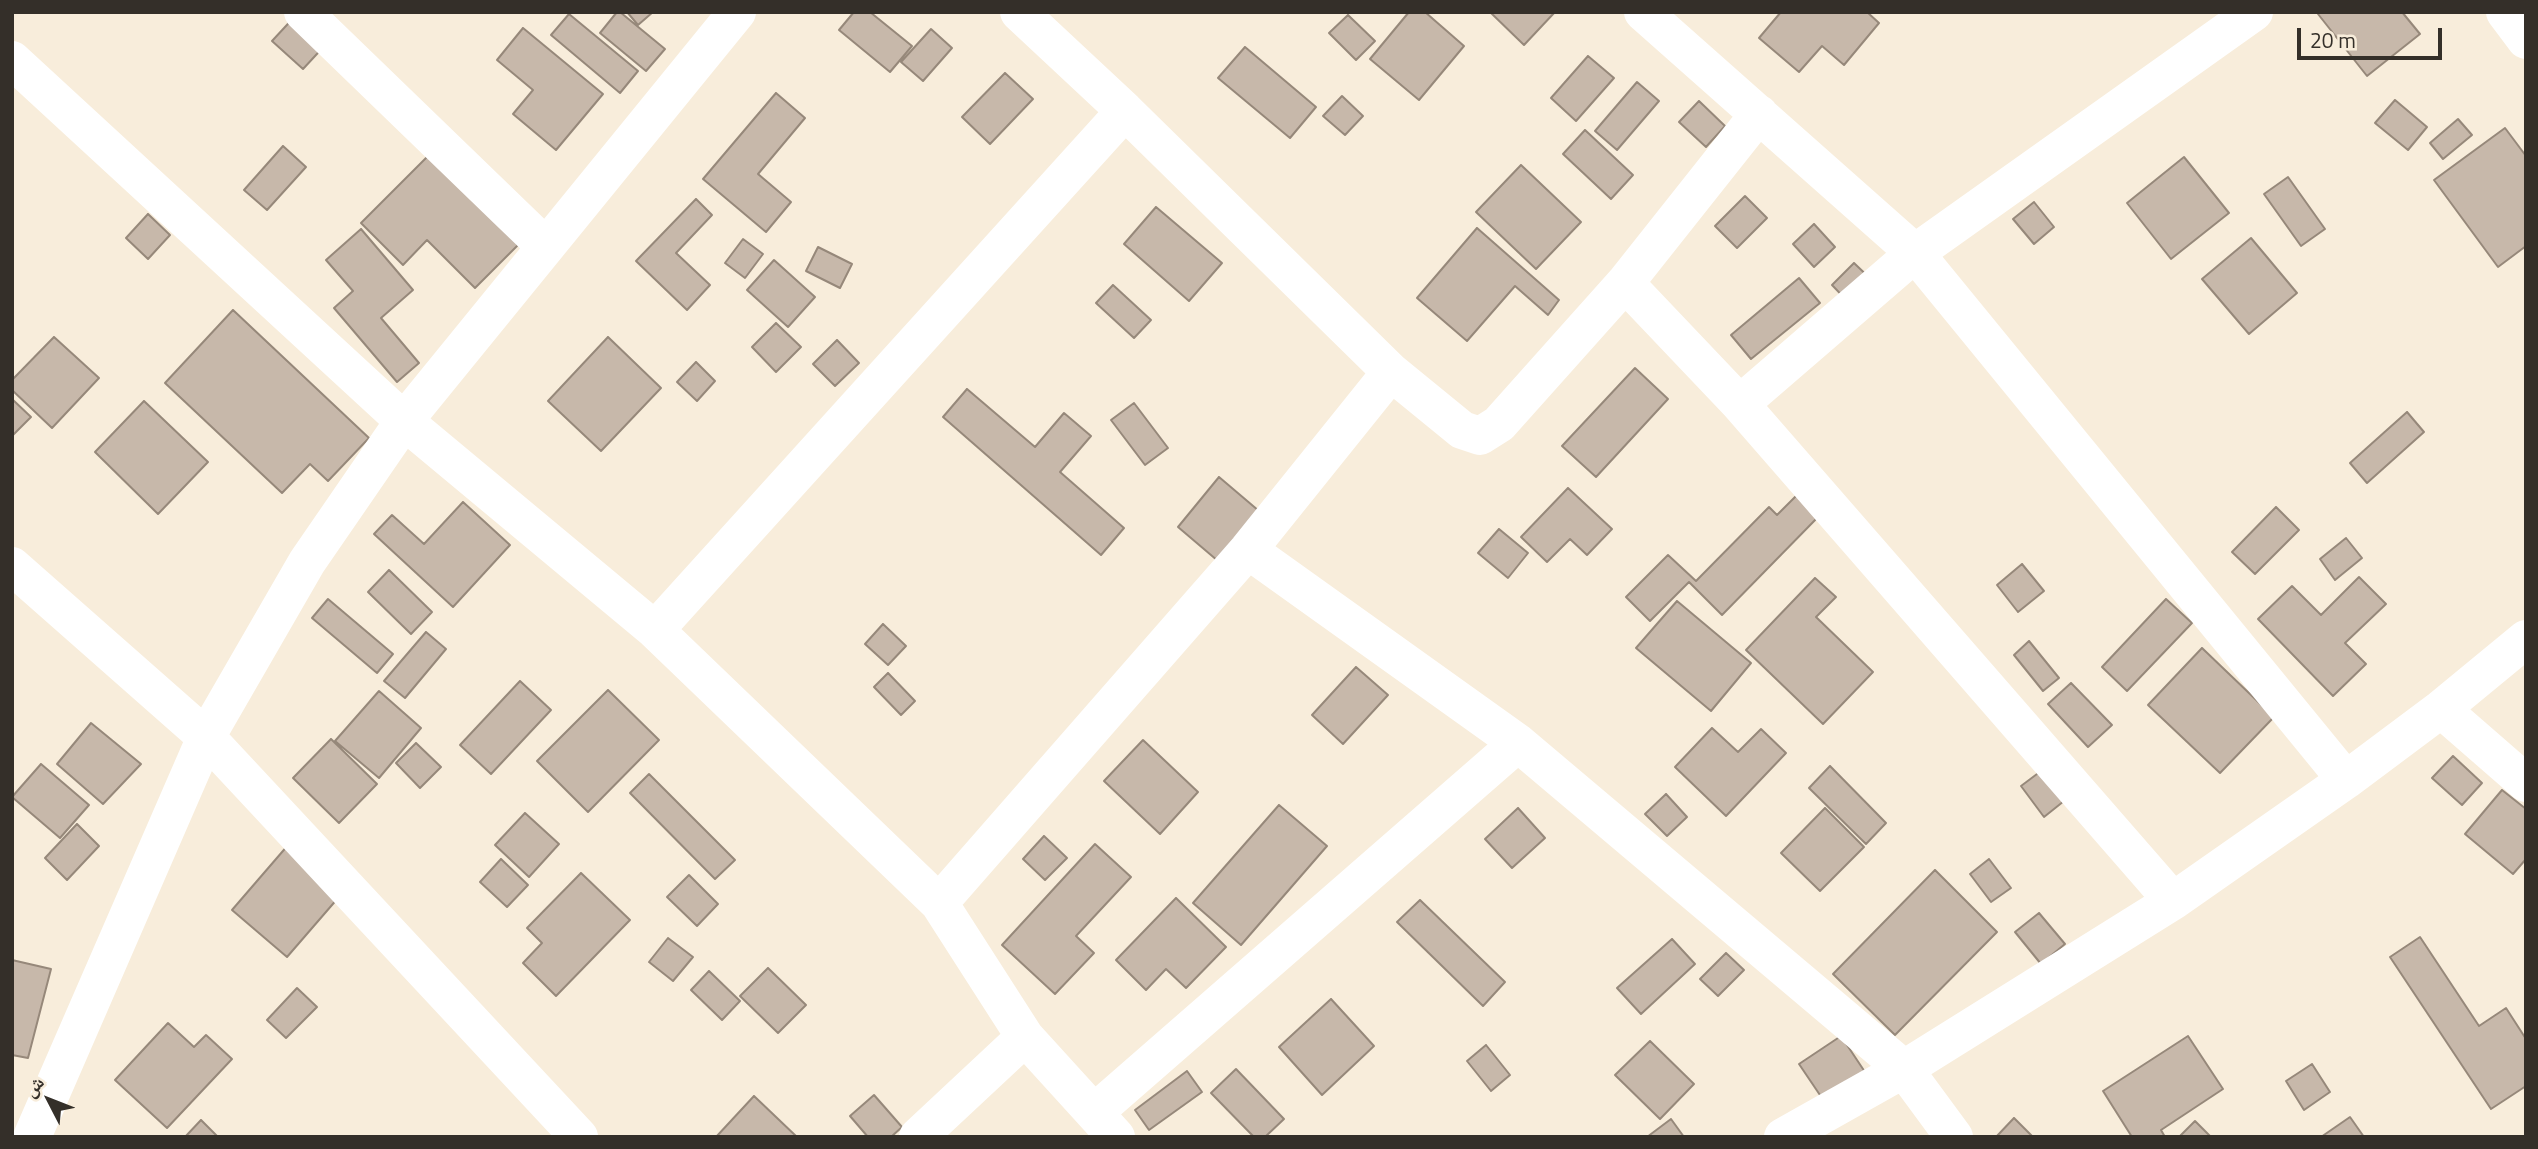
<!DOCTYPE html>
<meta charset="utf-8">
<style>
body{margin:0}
#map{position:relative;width:2538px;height:1149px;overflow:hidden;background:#f8eddb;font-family:"Titillium Web","Noto Naskh Arabic",sans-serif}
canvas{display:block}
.frame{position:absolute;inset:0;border:14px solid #342f29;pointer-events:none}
.north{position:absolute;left:14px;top:1065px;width:70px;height:70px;-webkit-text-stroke:5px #f8eddb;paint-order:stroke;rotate:312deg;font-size:19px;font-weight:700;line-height:28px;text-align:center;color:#342f29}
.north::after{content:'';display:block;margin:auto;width:24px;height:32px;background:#342f29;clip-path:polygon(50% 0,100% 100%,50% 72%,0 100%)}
.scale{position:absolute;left:2297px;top:28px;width:145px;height:32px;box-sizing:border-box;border:4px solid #342f29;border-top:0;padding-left:9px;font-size:21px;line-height:24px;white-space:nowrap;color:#342f29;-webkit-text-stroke:5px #f8eddb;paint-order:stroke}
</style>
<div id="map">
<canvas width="2538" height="1149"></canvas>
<div class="frame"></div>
<div class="north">ش</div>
<div class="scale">20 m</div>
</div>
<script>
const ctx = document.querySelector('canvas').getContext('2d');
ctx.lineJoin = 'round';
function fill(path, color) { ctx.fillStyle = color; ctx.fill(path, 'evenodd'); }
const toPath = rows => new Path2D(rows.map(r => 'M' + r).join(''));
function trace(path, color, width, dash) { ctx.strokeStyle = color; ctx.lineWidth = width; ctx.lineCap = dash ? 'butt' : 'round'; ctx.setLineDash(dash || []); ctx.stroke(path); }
const building = toPath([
 [617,12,620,12,665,49,646,71,600,33,617,12],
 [627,12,653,12,638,25,627,12],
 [854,12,870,12,912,46,890,72,839,30,854,12],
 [1409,12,1425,12,1464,46,1419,100,1370,59,1409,12],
 [1490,12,1555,12,1524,45,1490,12],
 [1781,12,1867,12,1879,23,1844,65,1822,46,1799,72,1759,38,1781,12],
 [2320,12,2402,12,2420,34,2367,76,2318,14,2320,12],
 [298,13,328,42,303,69,272,41,298,13],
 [569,14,638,71,620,93,551,35,569,14],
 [1348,15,1375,41,1356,60,1329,33,1348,15],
 [523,28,603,94,556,150,513,114,533,90,497,60,523,28],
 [931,29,952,48,923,81,901,62,931,29],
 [1245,47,1316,107,1290,138,1218,78,1245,47],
 [1588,56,1614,78,1576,121,1551,98,1588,56],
 [1005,73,1033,99,990,144,962,117,1005,73],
 [1637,82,1659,101,1617,150,1595,131,1637,82],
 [776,93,805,118,758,174,791,202,766,232,703,179,776,93],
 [1342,96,1363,116,1345,135,1323,116,1342,96],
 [2395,100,2427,127,2408,150,2375,123,2395,100],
 [1699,101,1725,126,1706,147,1679,122,1699,101],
 [2458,119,2472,135,2443,159,2430,143,2458,119],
 [2505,128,2526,156,2526,246,2498,267,2434,180,2505,128],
 [1585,130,1633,175,1611,199,1563,154,1585,130],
 [283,146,306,167,267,210,244,190,283,146],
 [429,155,518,245,475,288,427,240,403,265,361,223,429,155],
 [2184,157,2229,213,2171,259,2127,203,2184,157],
 [1521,165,1581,222,1536,269,1476,212,1521,165],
 [2288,177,2325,229,2301,246,2264,194,2288,177],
 [1745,196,1767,218,1737,248,1715,226,1745,196],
 [696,199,712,215,676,253,710,285,687,310,636,261,696,199],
 [2034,202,2054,227,2034,244,2013,219,2034,202],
 [1156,207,1222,263,1189,301,1124,244,1156,207],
 [148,214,170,235,148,259,126,238,148,214],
 [1814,224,1835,247,1814,267,1793,244,1814,224],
 [1477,228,1559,300,1548,315,1515,286,1467,341,1417,298,1477,228],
 [361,229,413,290,381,318,419,363,397,382,334,308,353,291,326,260,361,229],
 [2251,238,2297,293,2249,334,2202,279,2251,238],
 [743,239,763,254,745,278,725,263,743,239],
 [818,247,852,264,840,288,806,271,818,247],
 [774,260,815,297,788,327,747,290,774,260],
 [1854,263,1879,287,1855,309,1832,285,1854,263],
 [1799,278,1820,303,1751,359,1731,335,1799,278],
 [1113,285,1151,320,1134,338,1096,303,1113,285],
 [233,310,369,438,328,481,310,464,282,493,165,383,233,310],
 [776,323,801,347,776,372,752,347,776,323],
 [54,337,99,378,52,428,12,390,12,380,54,337],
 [608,337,661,388,601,451,548,401,608,337],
 [837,340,859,363,835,386,813,364,837,340],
 [696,362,715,381,697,401,677,382,696,362],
 [1635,368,1668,399,1596,477,1562,446,1635,368],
 [967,389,1035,447,1064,413,1091,436,1060,472,1124,528,1101,555,943,417,967,389],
 [12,399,31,417,12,436,12,399],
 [144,401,208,462,158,514,95,452,144,401],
 [1134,403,1168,448,1145,465,1111,420,1134,403],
 [2407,412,2424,432,2367,483,2350,463,2407,412],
 [1219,477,1259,511,1218,561,1178,527,1219,477],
 [1568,488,1612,529,1587,555,1570,539,1547,562,1521,537,1568,488],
 [1798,494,1820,515,1722,615,1689,582,1650,621,1626,597,1668,555,1696,581,1769,507,1777,515,1798,494],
 [463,502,510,545,453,607,374,534,392,515,424,544,463,502],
 [2276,507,2299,530,2255,574,2232,552,2276,507],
 [1499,529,1528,553,1508,578,1478,553,1499,529],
 [2346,538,2362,558,2335,580,2320,559,2346,538],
 [2022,564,2044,591,2018,612,1997,585,2022,564],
 [389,570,432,612,411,634,368,592,389,570],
 [2359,577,2386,604,2345,643,2366,664,2333,696,2258,619,2292,586,2321,615,2359,577],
 [1815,578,1836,597,1816,617,1873,672,1823,724,1746,650,1815,578],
 [328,599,393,654,377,673,312,618,328,599],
 [2166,599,2192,623,2127,691,2102,667,2166,599],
 [1677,601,1751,663,1711,711,1636,648,1677,601],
 [883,624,906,646,888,665,865,644,883,624],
 [426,632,446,649,405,698,384,681,426,632],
 [2029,641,2059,678,2043,691,2014,655,2029,641],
 [2202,648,2274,717,2220,773,2148,705,2202,648],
 [1356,667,1388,695,1343,744,1312,715,1356,667],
 [888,673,915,701,901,715,874,687,888,673],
 [520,681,551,710,491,774,460,745,520,681],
 [2071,683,2112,725,2088,747,2048,704,2071,683],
 [608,690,659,740,588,812,537,761,608,690],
 [379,691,421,728,379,778,335,741,379,691],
 [91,723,141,764,103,804,57,764,91,723],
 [1712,728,1738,752,1761,729,1786,753,1726,816,1675,767,1712,728],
 [331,739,377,784,339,823,293,778,331,739],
 [1143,740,1198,792,1160,834,1104,781,1143,740],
 [416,743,441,767,420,788,396,763,416,743],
 [2453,756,2482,783,2462,805,2432,778,2453,756],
 [41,764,89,805,60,838,12,797,41,764],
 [1830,766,1886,823,1866,844,1809,788,1830,766],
 [2041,771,2064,801,2044,817,2021,786,2041,771],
 [649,774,735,860,715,879,630,793,649,774],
 [2502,790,2526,809,2526,859,2513,874,2465,834,2502,790],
 [1666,794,1687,817,1667,836,1645,814,1666,794],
 [1279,805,1327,846,1241,945,1193,903,1279,805],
 [1518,808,1545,838,1512,868,1485,839,1518,808],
 [1825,808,1864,847,1820,891,1781,853,1825,808],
 [525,813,559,844,529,877,495,845,525,813],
 [77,824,99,846,67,880,45,858,77,824],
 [1044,836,1067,858,1045,880,1023,859,1044,836],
 [295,837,351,883,287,957,232,910,295,837],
 [1095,844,1131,877,1076,936,1094,953,1055,994,1002,945,1095,844],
 [501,859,528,885,507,907,480,882,501,859],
 [1989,859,2011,888,1991,902,1970,874,1989,859],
 [1935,870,1997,932,1895,1035,1833,974,1935,870],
 [581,873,630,920,556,996,523,963,542,943,527,928,581,873],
 [689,875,718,904,697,926,667,897,689,875],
 [1176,898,1226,947,1186,988,1166,969,1146,990,1116,960,1176,898],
 [1420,900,1505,982,1483,1006,1397,922,1420,900],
 [2039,913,2065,944,2041,964,2015,932,2039,913],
 [2420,937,2479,1026,2506,1008,2526,1039,2526,1086,2491,1109,2390,957,2420,937],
 [668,938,693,957,673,981,649,962,668,938],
 [1672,939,1695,964,1641,1014,1617,988,1672,939],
 [1726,953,1744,970,1718,996,1700,979,1726,953],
 [12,960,51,969,28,1058,12,1055,12,960],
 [768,968,806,1005,778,1033,740,996,768,968],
 [709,971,740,1001,722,1020,691,990,709,971],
 [297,988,317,1007,286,1038,267,1020,297,988],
 [1331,999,1374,1046,1322,1095,1279,1047,1331,999],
 [168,1023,194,1047,206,1035,232,1059,167,1128,115,1080,168,1023],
 [1841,1036,1865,1072,1824,1101,1799,1064,1841,1036],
 [2188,1036,2223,1089,2161,1130,2165,1137,2132,1137,2103,1091,2188,1036],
 [1650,1041,1694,1084,1660,1119,1615,1075,1650,1041],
 [1486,1045,1510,1075,1491,1091,1467,1061,1486,1045],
 [2312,1064,2330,1092,2304,1110,2286,1081,2312,1064],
 [1236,1069,1284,1119,1265,1137,1254,1137,1211,1093,1236,1069],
 [1187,1071,1202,1092,1149,1130,1135,1110,1187,1071],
 [874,1095,902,1127,891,1137,868,1137,850,1116,874,1095],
 [754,1096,797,1137,716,1137,754,1096],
 [2350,1117,2364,1137,2321,1137,2350,1117],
 [2014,1118,2033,1137,1996,1137,2014,1118],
 [1671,1119,1684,1137,1647,1137,1671,1119],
 [201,1120,218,1137,185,1137,201,1120],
 [2195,1121,2211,1137,2179,1137,2195,1121]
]);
fill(building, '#c7b8aa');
trace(building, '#96887a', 2);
trace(toPath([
 [303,12,545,246],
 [1019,12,1125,111,1391,372,1462,430,1480,436,1499,424,1625,283,1759,114],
 [1643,12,1915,253,2346,780],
 [2505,12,2526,40],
 [12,60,404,421,655,630,939,903,1025,1037,1116,1137],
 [1625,283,1740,404,2173,901],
 [1740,404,1915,253,2254,12],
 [1248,550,1518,743,1904,1069,1954,1137],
 [12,566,206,737,579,1137],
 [655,630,1125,111],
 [2441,709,2526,783],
 [939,903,1248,550,1391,372],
 [1095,1112,1518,743],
 [32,1137,206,737,307,562,404,421,737,12],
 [918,1137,1025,1037],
 [1783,1137,1904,1069,2173,901,2346,780,2441,709,2526,639]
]), '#fff', 38);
</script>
